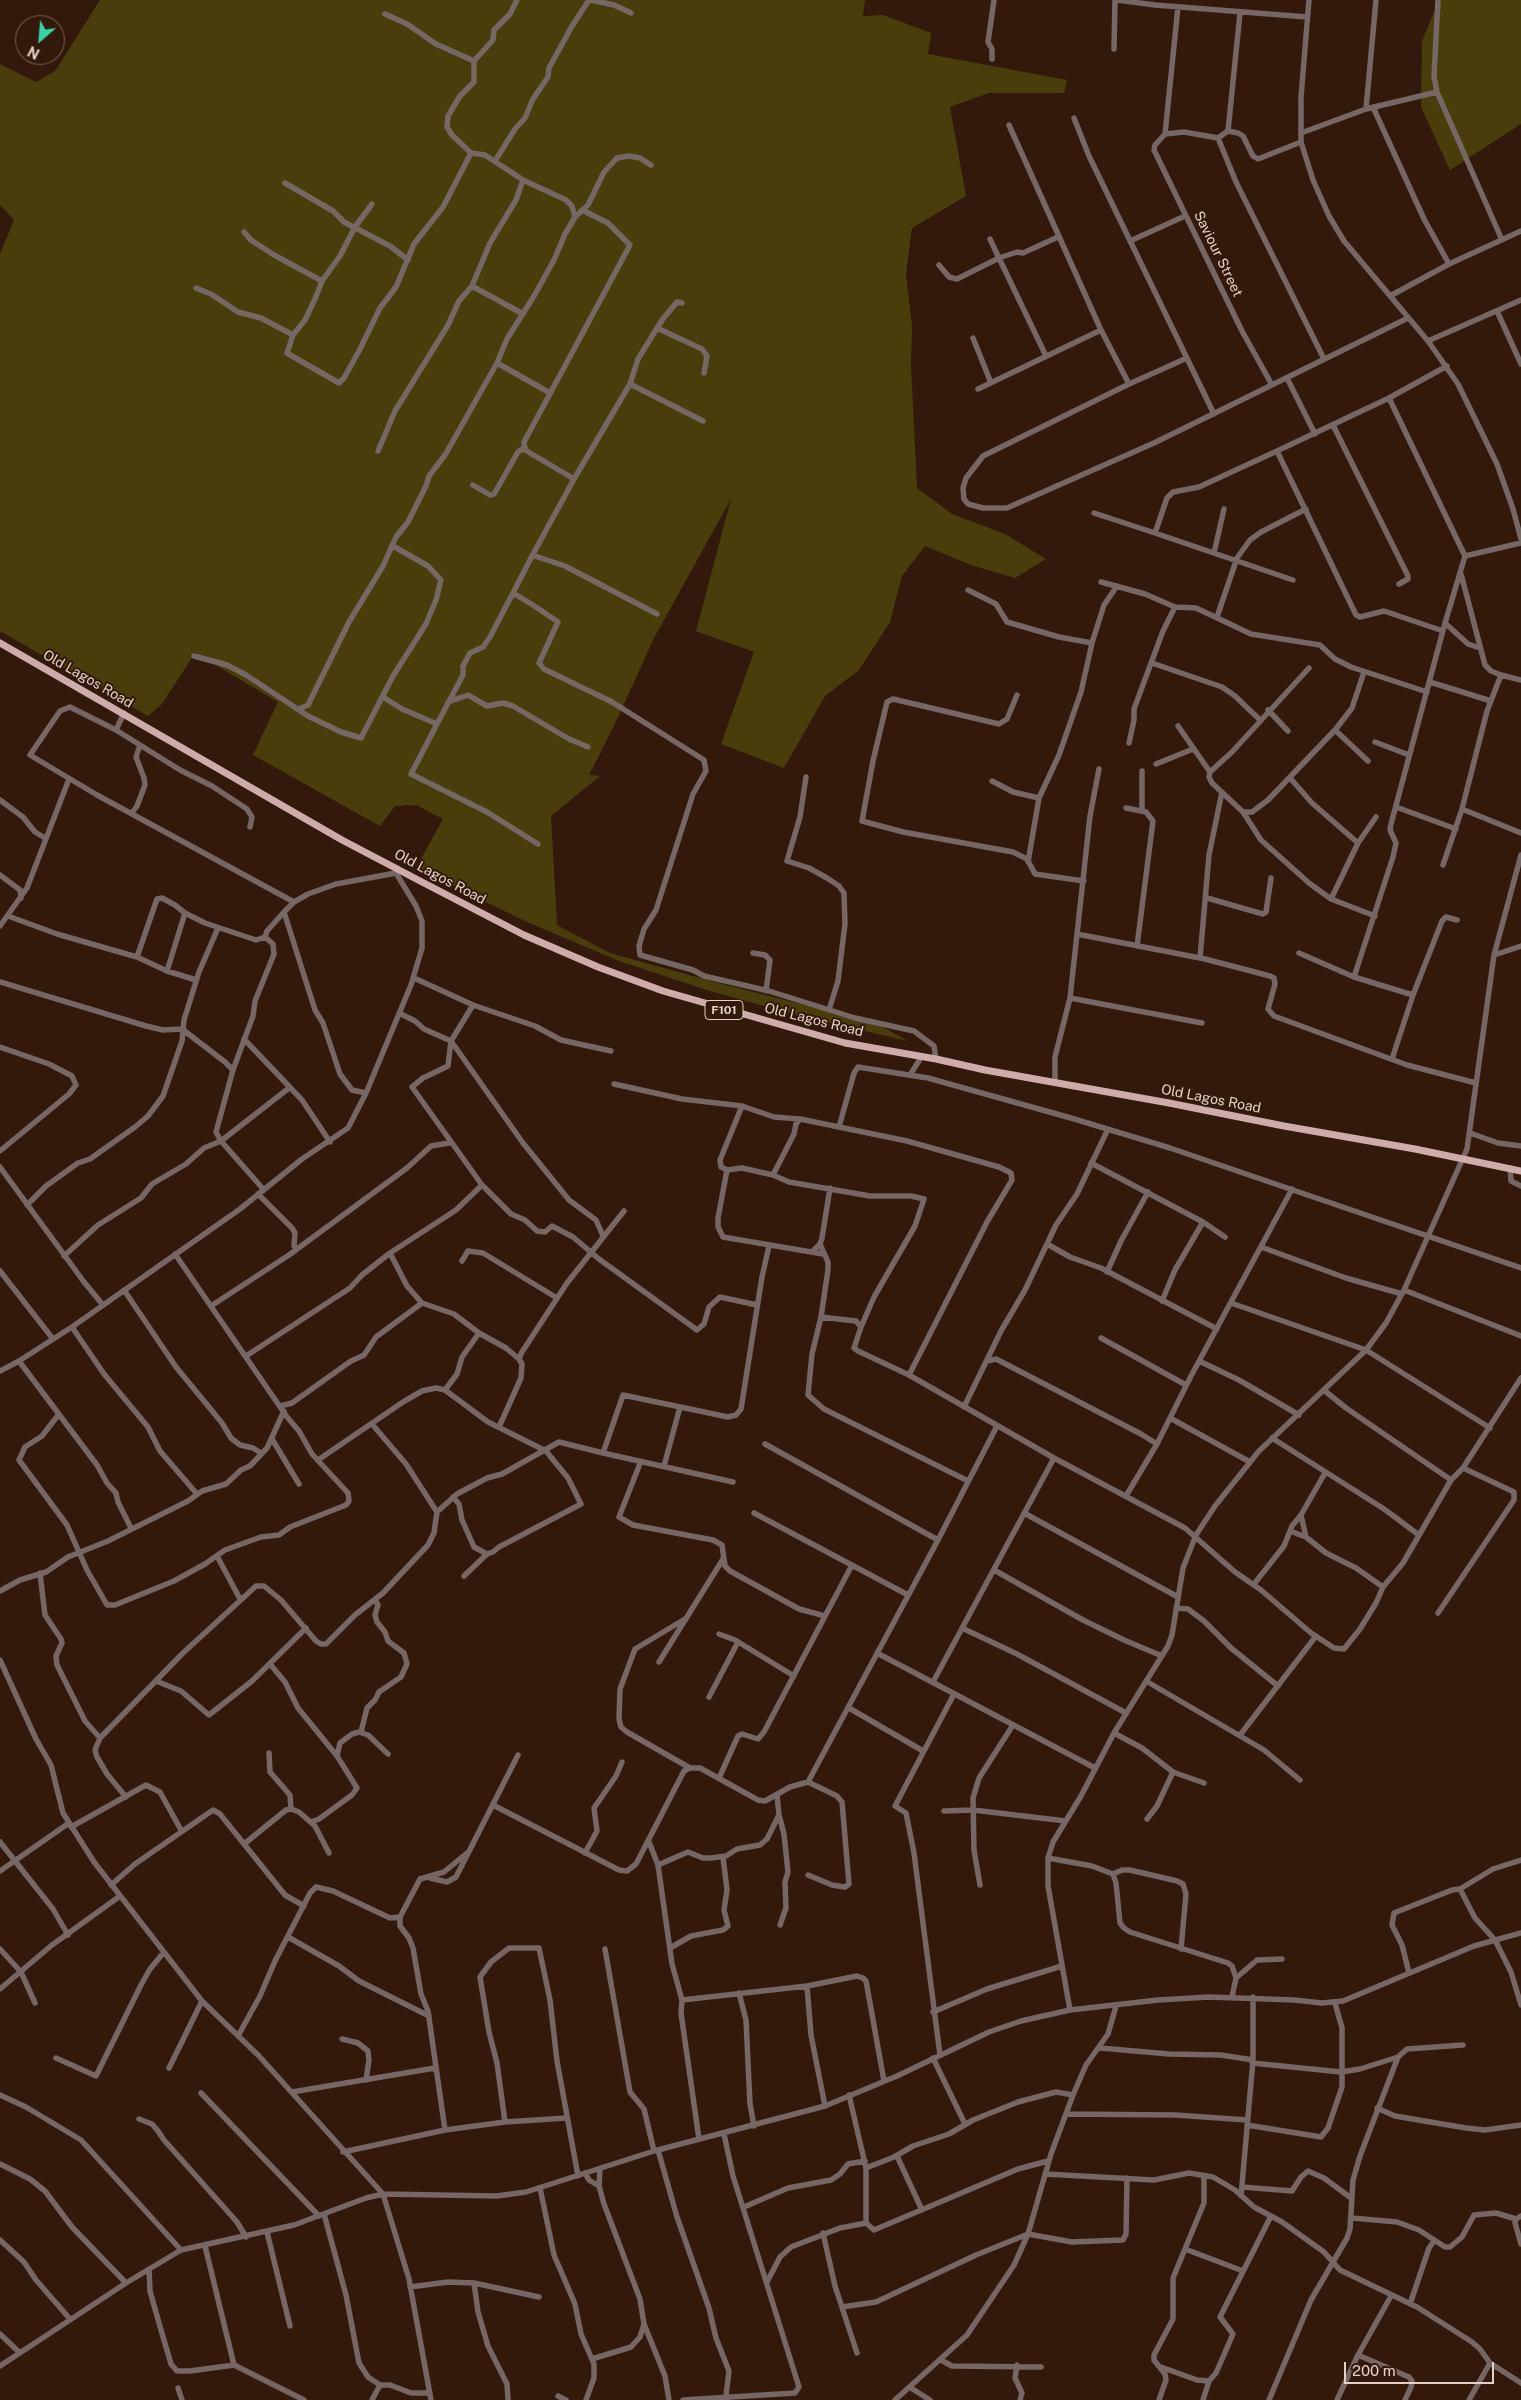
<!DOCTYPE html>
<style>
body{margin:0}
#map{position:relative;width:1521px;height:2400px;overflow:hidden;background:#32190b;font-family:"Public Sans",sans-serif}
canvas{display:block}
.north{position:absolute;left:15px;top:15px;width:50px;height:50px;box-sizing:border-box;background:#32190b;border:1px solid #796357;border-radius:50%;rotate:207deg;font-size:14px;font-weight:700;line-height:20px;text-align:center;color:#e3d1c8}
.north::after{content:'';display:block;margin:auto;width:18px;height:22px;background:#37d4a6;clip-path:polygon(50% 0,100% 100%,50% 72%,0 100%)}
.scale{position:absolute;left:1344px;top:2362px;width:150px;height:22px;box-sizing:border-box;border:2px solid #e3d1c8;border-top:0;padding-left:6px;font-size:15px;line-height:18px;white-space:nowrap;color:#e3d1c8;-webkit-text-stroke:4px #32190b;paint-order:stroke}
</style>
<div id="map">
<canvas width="1521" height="2400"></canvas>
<div class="north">N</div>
<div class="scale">200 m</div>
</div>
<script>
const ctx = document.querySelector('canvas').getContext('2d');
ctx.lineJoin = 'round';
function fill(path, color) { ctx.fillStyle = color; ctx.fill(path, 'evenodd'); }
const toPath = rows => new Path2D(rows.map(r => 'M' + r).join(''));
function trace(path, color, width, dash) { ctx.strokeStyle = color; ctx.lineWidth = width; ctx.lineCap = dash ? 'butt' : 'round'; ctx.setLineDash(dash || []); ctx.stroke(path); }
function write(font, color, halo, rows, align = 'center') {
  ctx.font = font + ' "Public Sans",sans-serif'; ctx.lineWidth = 4; ctx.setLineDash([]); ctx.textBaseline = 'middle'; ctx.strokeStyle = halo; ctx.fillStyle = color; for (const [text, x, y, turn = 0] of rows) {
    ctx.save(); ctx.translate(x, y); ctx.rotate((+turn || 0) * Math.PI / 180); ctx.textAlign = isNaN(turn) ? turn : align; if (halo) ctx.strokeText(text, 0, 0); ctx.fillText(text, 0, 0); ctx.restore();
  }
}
fill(toPath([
 [100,0,865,0,863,16,883,15,931,33,928,54,1067,80,1064,93,989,93,950,107,966,196,912,228,906,274,912,325,911,366,917,488,952,514,1005,534,1046,559,1015,578,971,565,925,546,902,576,890,622,859,670,825,696,784,768,721,744,754,652,696,631,731,499,654,638,614,726,589,775,600,776,551,816,557,925,610,953,718,983,828,1011,868,1019,908,1041,793,1014,710,991,619,961,527,922,416,868,443,819,416,805,395,806,380,826,253,755,278,702,195,653,162,704,148,716,0,631,0,254,14,220,0,205,0,64,36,82,55,71],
 [1439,0,1521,0,1521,124,1450,170,1421,107,1422,41]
]), '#493e0b');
trace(toPath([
 [591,0,614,5,631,13],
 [1117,0,1155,5,1307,17],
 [1309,0,1301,97,1301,142,1313,180,1329,216,1344,241,1428,341,1458,384,1497,464,1513,509,1521,539],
 [1438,0,1434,76,1437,92,1502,240],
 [385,14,407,24,436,44,474,61],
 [1114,49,1115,0],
 [992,59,992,49,988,42,994,0],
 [1373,107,1424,219,1449,264],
 [1366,109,1376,0],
 [1074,118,1089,156,1214,414],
 [1009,125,1101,330,1129,384],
 [1228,131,1240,13],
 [1301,133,1366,109,1437,92],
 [1165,134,1155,145,1154,150,1242,331,1272,385],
 [1165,134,1184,132,1218,138,1228,131,1238,133,1243,136,1253,156,1258,159,1301,142],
 [1165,134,1178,7],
 [1218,138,1236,182,1324,359],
 [471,153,452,135,447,127,448,116,460,96,474,82,474,61,493,40,494,30,510,14,517,0],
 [495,161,515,129,525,118,533,99,548,77,549,68,572,26,589,0],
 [523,180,516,200,490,243,472,286,523,314],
 [285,183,333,211,344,222,390,246,408,260],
 [372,204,355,227,340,256,322,281,315,299,305,320,293,335,287,353,339,383,344,378,359,351,380,308,396,287,414,244,443,207,471,153,485,155,523,180,566,200,572,206,575,217],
 [244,232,251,240,274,255,322,281],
 [990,239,999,258,1017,252,1023,253,1058,237],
 [1130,241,1185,216],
 [939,265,949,277,957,279,999,258,1046,356],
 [196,288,211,294,238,312,261,318,293,335],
 [1390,296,1449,264,1521,231],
 [1497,311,1521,364],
 [657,328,702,349,707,356,704,373],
 [973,338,991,383],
 [1428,341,1521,300],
 [1187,358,1129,384,983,456,966,478,963,488,964,499,968,504,983,508,1007,508,1154,443,1408,318],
 [497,363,550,393],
 [1287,378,1315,434],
 [630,384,638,359,662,320,677,302,682,303],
 [978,389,1101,330],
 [1333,425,1408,576,1408,579,1399,584],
 [378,451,395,411,448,325,459,301,472,286],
 [1277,451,1356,615,1360,617,1384,611,1443,631],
 [574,479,630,384,703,421],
 [473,485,490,495,494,494,518,452,525,447],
 [1094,513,1155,533,1167,498,1173,492,1199,487,1277,451,1389,398,1447,366],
 [1155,533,1293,580],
 [1214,553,1224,509],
 [532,556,574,479,525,450,524,442,630,245,608,223,582,210],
 [1465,556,1521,543],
 [1461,574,1485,665,1491,671,1501,675],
 [1101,582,1145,594,1175,607,1196,608,1251,634,1320,645,1335,659,1351,667,1427,692],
 [968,590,996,604,1007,622,1059,637,1092,643],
 [513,593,532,556,535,556,565,566,657,614],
 [1217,617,1237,558,1250,540,1261,532,1306,509],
 [1445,623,1468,644,1480,648],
 [194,656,227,665,246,675,308,716,341,732,361,738,393,676,426,624,436,600,441,580,428,566,393,546],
 [1152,663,1222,687,1235,696,1259,719],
 [1309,668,1232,752,1210,772,1209,777,1212,783,1243,812,1261,840,1309,883,1331,899,1375,916],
 [1430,682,1491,701],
 [1017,695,1007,719,999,724,893,699,887,702,873,761,862,821,903,832,1013,852,1027,859,1035,874,1084,881],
 [383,697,402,709,437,724,463,675,463,666,470,653,483,647,490,637,513,593,533,605,558,622,539,663,544,669,612,702,704,760,706,771,693,794,656,910,644,929,639,946,640,955,693,970,704,976,769,991,855,1018,914,1031,934,1046,936,1059],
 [448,702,468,695,487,706,503,703,513,706,569,739,588,747],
 [299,709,308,705,349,622,383,566,396,537,408,522,426,486,429,476,445,455,466,418,497,363,507,339,534,296,554,260,565,234,575,217,588,205,604,172,617,158,629,156,640,158,651,165],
 [1268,710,1288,731],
 [124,713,116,730,180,770,212,786,247,809,252,817,250,827],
 [437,724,411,774,487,812,538,844],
 [1178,726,1210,772],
 [116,730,70,707,60,711,30,755,97,795,294,902],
 [1335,730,1368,761],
 [1375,742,1409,755],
 [1129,743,1134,720,1134,709,1163,631,1175,607],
 [1156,764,1193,749],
 [806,777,800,817,787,861,809,868,827,878,839,886,844,893,845,924,838,981,829,1010],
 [1290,778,1312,803,1358,843],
 [992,781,1013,792,1039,798],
 [0,800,23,817,35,832,45,838],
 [1396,807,1456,829],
 [1126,808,1146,812,1153,821,1137,946],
 [1462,809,1521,833],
 [1142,811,1142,771],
 [1243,812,1252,812,1268,800,1335,730,1352,708,1364,672],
 [132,813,137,806,145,785,144,778,136,757,140,745],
 [1028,862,1039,798,1059,755,1081,692,1092,643,1104,605,1117,586],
 [1443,865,1462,809,1487,711,1501,675,1521,680],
 [0,875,20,890,21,898],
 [1207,898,1263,914,1266,912,1271,878],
 [1331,899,1358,843,1376,817],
 [284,912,315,1010,323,1023,340,1074,352,1090,366,1093],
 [8,916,57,934,137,957,167,971,196,980],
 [0,926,27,888,69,779],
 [1077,934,1205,959,1270,976,1274,978,1275,984,1268,1009,1274,1016,1407,1065,1476,1083],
 [753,953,765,955,770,960,766,991],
 [1299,953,1354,977,1413,995],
 [1494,955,1521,946],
 [137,957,157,899,162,898,175,905,185,913,205,923,256,940,265,937,267,931,284,912,294,902,308,894,336,884,396,873],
 [1200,958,1209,855,1222,792],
 [167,971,185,913],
 [1354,977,1393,857,1396,843,1390,830,1391,824,1445,623,1465,556,1389,398],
 [414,978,473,1005,535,1026,561,1040,611,1051],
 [0,982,146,1026,163,1030,182,1029,225,1062,233,1070],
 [1070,998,1202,1023],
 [473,1005,451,1041,448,1066,423,1078,412,1087,482,1185,511,1214,525,1220,537,1231,545,1232,552,1226,573,1237,599,1259,697,1330,704,1324,709,1307,720,1297,757,1305],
 [399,1013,415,1021,424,1029,451,1041,523,1143,569,1200,596,1220,603,1236],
 [244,1039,302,1100,330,1142],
 [0,1047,49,1064,72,1076,76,1085,69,1094,0,1151],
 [1392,1059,1413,995,1442,921,1446,917,1457,920],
 [910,1075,922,1056],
 [1055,1081,1055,1057,1070,998,1090,816,1099,769],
 [614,1084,682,1099,742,1106,774,1117,800,1119,907,1141,999,1167,1011,1173,1012,1180,987,1222,909,1375],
 [742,1106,720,1160,721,1167,727,1170,742,1168,773,1175,789,1182,870,1196,911,1196,924,1199,915,1226,874,1297,861,1327,854,1348,858,1351,909,1375,1054,1458,1185,1528,1235,1572,1261,1590,1311,1633,1334,1648,1344,1649,1360,1629,1376,1603,1383,1587,1403,1563,1451,1480,1463,1468,1521,1378],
 [839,1127,854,1073,858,1067,928,1078,1071,1118,1170,1148,1521,1268],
 [1470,1133,1498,1143,1521,1146],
 [1091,1163,1203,1222,1225,1237],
 [0,1167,84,1282,103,1305],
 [1510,1168,1511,1181,1521,1186],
 [727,1170,718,1218,718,1227,723,1237,823,1254],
 [773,1175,794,1134,796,1124,800,1119],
 [264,1190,221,1141,216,1132,233,1070,253,1016,255,1001,274,954,273,944,265,937],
 [258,1194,292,1228,295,1233,294,1246,296,1248],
 [27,1205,46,1186,78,1163,90,1159,135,1127,148,1116,163,1096,182,1041,184,1020,199,972,218,928],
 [820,1244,828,1262,828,1270,821,1317,812,1354,808,1395,824,1409,968,1481],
 [1047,1244,1070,1257,1101,1268,1217,1329],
 [1261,1247,1346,1278,1402,1294],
 [813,1251,820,1244,822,1238,830,1188],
 [390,1253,407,1286,422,1303,454,1314,479,1333,462,1357,457,1374,445,1390],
 [64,1256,98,1225,141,1198,152,1184,186,1164,204,1148,221,1141,289,1088],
 [462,1261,468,1251,483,1253,557,1298],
 [0,1271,53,1339],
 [1107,1272,1121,1241,1148,1192],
 [124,1290,176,1367,222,1423,231,1438,240,1445,253,1448,261,1453],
 [1404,1290,1521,1336],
 [1162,1301,1175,1270,1203,1222],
 [1231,1303,1366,1350,1490,1428],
 [211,1306,289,1255,407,1168,431,1146,449,1143],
 [821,1317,856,1321,861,1327],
 [72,1327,104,1374,148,1427,160,1451,197,1494],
 [479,1333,506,1348,519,1359],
 [1101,1338,1186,1385],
 [246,1356,350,1288,362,1275,390,1253,456,1210,482,1185],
 [19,1361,97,1465,107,1483,116,1493,118,1502,131,1528],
 [987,1361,996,1359,1141,1434,1157,1444],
 [1199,1361,1239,1380,1299,1415],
 [0,1371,19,1361,72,1327,240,1209,302,1159,348,1128,366,1093,411,985,422,948,422,921,416,906,396,873,397,868],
 [1325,1391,1346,1408,1451,1480],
 [280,1406,292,1403,351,1361,364,1355,376,1337,422,1303],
 [964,1407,1001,1331,1025,1290,1056,1225,1077,1194,1108,1129],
 [59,1414,42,1436,25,1447,19,1460,67,1525,87,1570,107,1605,115,1605,174,1581,205,1564,225,1550,261,1537,279,1535,290,1527,346,1505,349,1501,348,1493,312,1454,299,1431,287,1417,175,1254],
 [1170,1418,1250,1462],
 [372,1424,406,1464,437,1512],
 [499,1427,521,1378,522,1364,519,1359,522,1352,567,1283,624,1211],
 [1272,1438,1384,1509,1419,1535],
 [272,1439,299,1484],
 [765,1444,938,1540],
 [603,1453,733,1482],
 [318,1460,403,1402,422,1391,436,1388,445,1390,488,1422,546,1451,568,1478,581,1504,499,1547,493,1552,487,1554,464,1576],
 [641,1461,619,1517,633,1525,713,1540,722,1545,725,1566,730,1571,799,1609,825,1616],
 [664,1466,680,1407],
 [1126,1496,1157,1444,1191,1376,1292,1189],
 [453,1497,459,1504,462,1520,474,1547,487,1554],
 [754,1513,908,1595],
 [1024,1513,1178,1597],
 [1301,1515,1306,1537],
 [1290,1531,1306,1537,1326,1553,1356,1568,1383,1587],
 [217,1556,240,1599],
 [994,1570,1083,1620,1124,1640,1162,1656],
 [40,1573,45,1615,61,1639,62,1643,56,1656,57,1665,85,1721,100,1738],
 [1254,1584,1284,1546,1292,1526,1301,1515,1325,1473],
 [0,1591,20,1580,46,1572,68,1557,108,1541,188,1501,202,1491,226,1484,241,1470,250,1466,267,1448,284,1411],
 [1176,1608,1188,1609,1204,1621,1231,1648,1278,1686],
 [1438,1613,1514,1500,1514,1492,1463,1468],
 [685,1619,635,1649,620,1689,619,1719,621,1727,627,1732,690,1768],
 [962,1628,1017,1654,1126,1713],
 [719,1634,735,1640,794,1676],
 [877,1653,1095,1768],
 [0,1660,36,1739,51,1765,63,1813,94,1862,202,2001,259,2056,383,2194,409,2279,431,2400],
 [659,1662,723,1559],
 [270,1664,285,1682,298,1708,337,1756,357,1788,352,1795,319,1819,311,1822],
 [156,1681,181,1691,209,1715,252,1681,306,1628],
 [1146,1681,1264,1750,1300,1780],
 [933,1682,1054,1458],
 [709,1697,738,1642],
 [849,1708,923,1751],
 [361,1732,367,1708,375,1700,379,1692,401,1677,407,1664,404,1653,388,1641,385,1632,377,1622,375,1615,378,1605,375,1600],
 [1114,1733,1142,1748,1173,1772,1204,1783],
 [1240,1735,1316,1636],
 [269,1753,270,1772,290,1795,291,1809],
 [337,1756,340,1743,352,1734,359,1732,368,1735,388,1754],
 [719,1778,738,1736,742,1734,758,1739,764,1732,852,1565],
 [808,1782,938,1540,997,1426],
 [777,1795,779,1815,784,1834,788,1872,785,1882,786,1908,780,1925],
 [126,1797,107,1774,97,1757,95,1750,100,1738,183,1653,256,1586,264,1586,281,1600,316,1641,321,1644,326,1644,355,1615,383,1593,428,1545,434,1533,437,1512,457,1494,487,1478,502,1474,559,1442,603,1453,623,1395,728,1417,736,1415,741,1409,762,1277,769,1246],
 [493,1805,619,1870,627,1871,636,1864,684,1771,690,1768,700,1768,758,1800,765,1801,790,1787,808,1782,837,1796,842,1802,849,1884,845,1887,832,1885,808,1875],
 [944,1811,973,1810,1066,1821],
 [1147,1819,1157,1806,1173,1772],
 [71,1827,146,1785,160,1792,181,1830],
 [0,1842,53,1909,68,1935],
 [649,1842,658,1865,672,1964,682,2000,681,2013,699,2139],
 [244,1844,286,1810,291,1809,299,1812,315,1826,329,1853],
 [585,1853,597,1831,594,1808,616,1776,622,1762],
 [1048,1858,1092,1866,1113,1874,1116,1883,1120,1923,1124,1928,1130,1932,1228,1963,1232,1966,1236,1978,1232,1997],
 [658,1865,688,1852,703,1858,711,1858,726,1856,737,1849,760,1845,767,1839,779,1815],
 [0,1871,69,1823],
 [1113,1874,1122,1870,1130,1870,1177,1881,1183,1884,1186,1894,1181,1949],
 [430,1878,447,1882,456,1877,518,1755],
 [111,1885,135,1864,213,1810,220,1814,285,1895,304,1906],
 [980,1885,974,1850,973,1798,979,1778,1013,1725],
 [1460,1889,1475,1918,1495,1940,1511,1972,1521,2005],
 [288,1937,339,1966,359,1981,429,2016],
 [670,1948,691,1936,723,1930,728,1926,724,1910,727,1890,723,1857],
 [0,1949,21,1972,35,2003],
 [605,1949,630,2092,644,2109,654,2151],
 [1409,1973,1402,1945,1392,1925,1394,1913,1452,1890,1460,1889,1493,1869,1521,1860],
 [1236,1978,1257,1960,1282,1959],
 [807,1986,811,2035,825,2106],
 [0,1989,52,1945,120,1896],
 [739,1993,746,2020,750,2104,754,2126],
 [682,2000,807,1986,857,1976,863,1978,866,1981,884,2081],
 [1070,2010,1048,1886,1048,1858,1053,1842,1081,1796,1114,1733,1168,1646,1172,1635,1183,1568,1196,1535,1215,1506,1259,1451,1366,1350,1386,1323,1404,1290,1467,1149,1494,955,1521,855],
 [933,2012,987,1989,1062,1966],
 [238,2036,260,1996,275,1961,310,1893,316,1887,333,1891,390,1918,400,1917],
 [342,2039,358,2043,368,2051,369,2060,366,2080],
 [1100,2048,1169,2054,1221,2055,1253,2060],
 [940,2055,914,1853,906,1813,895,1806,954,1694],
 [56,2058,96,2076,141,1985,150,1969,164,1952],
 [933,2058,965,2124],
 [1252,2063,1341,2072,1360,2069,1398,2057],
 [169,2068,202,2001],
 [292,2092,435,2068],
 [201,2093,319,2216],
 [0,2095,26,2107,81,2140,181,2250],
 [849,2095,866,2168,866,2223,874,2230,1018,2169,1048,2161],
 [1377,2108,1395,2116,1466,2128,1485,2130,1521,2125],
 [1066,2114,1176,2115,1247,2120],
 [139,2119,152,2124,158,2131,164,2140,237,2222,246,2237],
 [505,2122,497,2063,489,2032,480,1977,491,1962,509,1948,539,1948,550,2000,557,2061,578,2176],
 [1247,2125,1321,2137,1328,2128,1342,2087,1342,2028,1335,2003],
 [445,2130,428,2011,421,1994,413,1948,409,1938,400,1926,400,1917,420,1879,444,1872,467,1853],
 [658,2150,677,2217,709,2308,716,2338,729,2371,726,2396],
 [343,2152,445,2130,505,2122,566,2118],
 [897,2156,922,2210],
 [0,2164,30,2179,45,2191,72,2227,126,2283],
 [866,2168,894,2157,913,2146,949,2134,973,2120,1018,2102,1056,2092,1073,2095],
 [600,2169,599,2186,604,2204,640,2299,644,2324,665,2376,669,2400],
 [585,2173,589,2180,599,2186],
 [1045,2174,1154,2180,1189,2173,1213,2177,1235,2190,1254,2207,1282,2222,1324,2252,1340,2270,1417,2307,1472,2342,1480,2349,1490,2363,1521,2383],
 [1242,2187,1292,2191,1301,2177,1308,2171,1324,2178,1351,2198],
 [540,2188,554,2255,575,2304,581,2334,594,2364,594,2378,586,2400],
 [1241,2196,1253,2060,1253,1997],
 [744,2207,788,2188,831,2180,840,2174,848,2164,865,2161],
 [324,2214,346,2295,359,2363,368,2377,380,2385,390,2385,411,2393,430,2393],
 [1521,2216,1516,2219,1515,2223,1521,2244],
 [1352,2218,1397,2222,1419,2230,1445,2247,1450,2247,1462,2237,1474,2215,1496,2213,1516,2219],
 [267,2232,290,2326],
 [823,2233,835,2286,857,2353],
 [0,2240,24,2262,36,2280,70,2319],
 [205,2246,234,2365],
 [1185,2249,1243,2271],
 [149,2269,150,2291,161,2330,171,2364,177,2371,190,2371,234,2365,304,2400],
 [767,2282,780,2257,791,2247,840,2228,866,2223],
 [474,2283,478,2312,488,2346,507,2384,508,2400],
 [410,2287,448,2282,474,2283,539,2297],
 [1410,2304,1429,2248,1434,2241],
 [842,2307,876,2302,976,2255,1028,2234,1072,2242,1123,2240,1126,2234,1127,2178],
 [0,2334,20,2353],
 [1358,2355,1409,2377,1412,2381,1411,2387,1405,2400],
 [592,2359,631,2347,640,2337,644,2324],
 [941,2360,952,2366,1041,2367],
 [1017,2365,1015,2378,1022,2393,1020,2400],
 [0,2366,126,2283,181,2250,294,2225,366,2198,383,2194,497,2196,526,2192,654,2151,825,2106,897,2076,989,2032,1021,2021,1070,2010,1158,2000,1209,1997,1294,2000,1322,2003,1343,2001,1474,1946,1521,1933],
 [1161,2367,1197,2380,1209,2381],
 [178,2388,182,2400],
 [911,2388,930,2400],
 [558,2396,566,2400],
 [372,2400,380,2385],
 [683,2400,795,2393,799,2387,733,2176,724,2134],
 [895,2400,967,2335,1014,2265,1028,2234,1051,2154,1073,2095,1086,2065,1108,2034,1116,2006],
 [1159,2400,1166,2380,1165,2374,1154,2360,1154,2355,1173,2319,1173,2278,1204,2203,1204,2176],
 [1203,2400,1209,2381,1216,2373,1233,2334,1220,2317,1271,2216],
 [1269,2400,1311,2300,1347,2238,1350,2229,1353,2180,1360,2156,1398,2057,1407,2049,1463,2045],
 [1337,2400,1358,2355,1391,2296],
 [1469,2400,1490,2363]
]), '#766664', 5.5);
trace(toPath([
 [0,643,342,840,422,882,524,935,598,967,663,991,845,1043,936,1059,985,1070,1169,1103,1284,1126,1415,1149,1521,1171]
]), '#ceaca9', 7);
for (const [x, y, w] of [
 [724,1010,38]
]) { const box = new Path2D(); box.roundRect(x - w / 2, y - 9.5, w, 19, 4); ctx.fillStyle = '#32190b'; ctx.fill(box); trace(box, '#e3d1c8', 1); }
write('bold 12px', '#e3d1c8', null, [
 ["F101",724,1010]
]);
write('14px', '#e3d1c8', '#32190b', [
 ["Saviour Street",1218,254,64],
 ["Old Lagos Road",88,679,30],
 ["Old Lagos Road",440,877,28],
 ["Old Lagos Road",814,1020,14],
 ["Old Lagos Road",1211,1099,11]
]);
</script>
